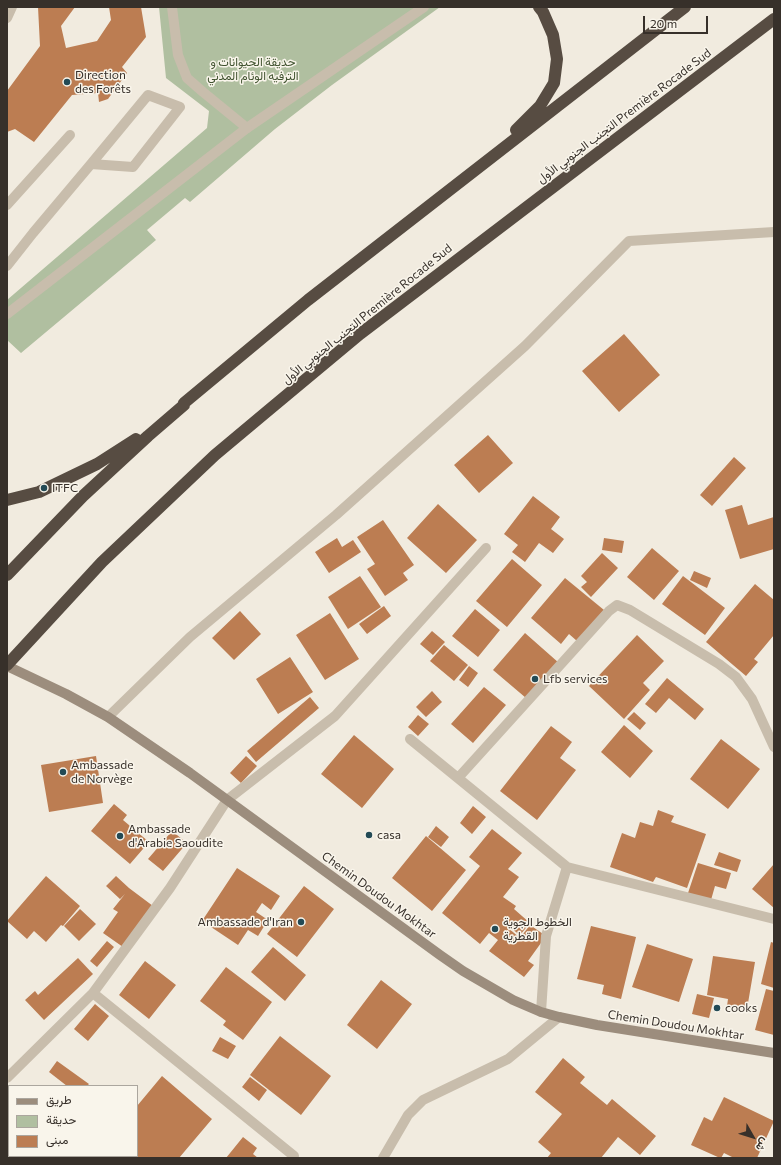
<!DOCTYPE html>
<meta charset="utf-8">
<style>
body{margin:0}
#map{position:relative;width:781px;height:1165px;overflow:hidden;background:#f1ebdf;font-family:Commissioner,Vazirmatn,sans-serif}
canvas{display:block}
.frame{position:absolute;inset:0;border:8px solid #37302a;pointer-events:none}
.legend{position:absolute;left:8px;top:1085px;width:130px;height:72px;box-sizing:border-box;background:#f9f5eb;border:1px solid #aba69e;margin:0;padding:5px 7px;list-style:none;font-size:12px;color:#37302a}
.legend li{display:flex;align-items:center;gap:8px;height:20px}
.legend b{width:20px;border:1px solid #aba69e}
.north{position:absolute;left:733px;top:1117px;width:40px;height:40px;-webkit-text-stroke:3px #f9f5eb;paint-order:stroke;rotate:129deg;font-size:11px;font-weight:700;line-height:16px;text-align:center;color:#37302a}
.north::after{content:'';display:block;margin:auto;width:14px;height:18px;background:#37302a;clip-path:polygon(50% 0,100% 100%,50% 72%,0 100%)}
.scale{position:absolute;left:643px;top:16px;width:65px;height:18px;box-sizing:border-box;border:2px solid #37302a;border-top:0;padding-left:5px;font-size:12px;line-height:14px;white-space:nowrap;color:#37302a;-webkit-text-stroke:3px #f9f5eb;paint-order:stroke}
</style>
<div id="map">
<canvas width="781" height="1165"></canvas>
<div class="frame"></div>
<ul class="legend">
<li><b style="height:5px;background:#9c8d7d"></b>طريق</li>
<li><b style="height:11px;background:#b0bfa0"></b>حديقة</li>
<li><b style="height:11px;background:#bc7d52"></b>مبنى</li>
</ul>
<div class="north">ش</div>
<div class="scale">20 m</div>
</div>
<script>
const ctx = document.querySelector('canvas').getContext('2d');
ctx.lineJoin = 'round';
function fill(path, color) { ctx.fillStyle = color; ctx.fill(path, 'evenodd'); }
const toPath = rows => new Path2D(rows.map(r => 'M' + r).join(''));
function trace(path, color, width, dash) { ctx.strokeStyle = color; ctx.lineWidth = width; ctx.lineCap = dash ? 'butt' : 'round'; ctx.setLineDash(dash || []); ctx.stroke(path); }
function write(font, color, halo, rows, align = 'center') {
  ctx.font = font + ' Commissioner,Vazirmatn,sans-serif'; ctx.lineWidth = 3; ctx.setLineDash([]); ctx.textBaseline = 'middle'; ctx.strokeStyle = halo; ctx.fillStyle = color; for (const [text, x, y, turn = 0] of rows) {
    ctx.save(); ctx.translate(x, y); ctx.rotate((+turn || 0) * Math.PI / 180); ctx.textAlign = isNaN(turn) ? turn : align; if (halo) ctx.strokeText(text, 0, 0); ctx.fillText(text, 0, 0); ctx.restore();
  }
}
fill(toPath([
 [159,7,440,7,332,85,275,129,190,202,185,198,147,230,156,240,21,353,7,340,7,300,207,128,209,111,166,78]
]), '#b0bfa0');
fill(toPath([
 [38,7,75,7,61,26,66,48,97,41,111,20,109,7,141,7,146,37,122,67,127,73,108,99,99,102,98,93,72,95,34,142,15,129,7,132,7,91,40,46],
 [624,334,660,375,619,412,582,371],
 [488,435,513,463,479,493,454,465],
 [734,457,746,468,712,506,700,495],
 [533,496,560,517,551,529,564,539,553,553,539,543,525,562,512,552,518,545,504,534],
 [438,504,477,540,446,573,407,538],
 [742,505,748,525,774,517,774,549,740,559,725,510],
 [383,520,414,565,403,573,408,580,385,596,367,569,375,564,357,537],
 [337,538,342,547,353,540,361,552,329,573,315,552],
 [604,538,624,541,622,553,602,550],
 [652,548,679,571,654,600,627,577],
 [602,553,618,568,591,597,581,587,587,582,581,576],
 [512,559,542,585,507,627,476,601],
 [694,571,711,578,707,588,690,580],
 [360,576,381,607,348,629,328,597],
 [683,576,725,608,705,635,662,604],
 [565,578,604,610,577,641,569,634,561,644,531,618],
 [755,584,774,600,774,635,754,659,758,662,746,676,706,642],
 [384,606,391,616,367,634,359,624],
 [475,609,500,630,478,657,452,636],
 [240,611,261,634,234,660,212,638],
 [330,613,359,659,325,680,296,635],
 [432,631,445,642,433,655,420,644],
 [525,633,559,663,526,698,493,670],
 [637,635,664,661,643,683,650,690,624,719,589,686],
 [444,645,468,665,454,681,430,661],
 [290,657,313,692,278,714,256,679],
 [469,666,478,673,468,687,459,680],
 [667,678,704,709,695,720,669,698,656,713,645,704],
 [484,687,506,705,473,743,451,724],
 [432,691,442,702,426,717,416,707],
 [310,697,319,708,256,762,247,751],
 [634,712,646,723,640,730,627,719],
 [418,715,429,724,418,736,408,727],
 [624,725,653,751,630,778,601,752],
 [551,726,572,742,560,758,576,770,537,820,500,791],
 [354,735,394,769,362,808,321,774],
 [721,739,760,769,728,809,690,779],
 [96,756,103,803,49,812,41,765],
 [246,756,257,766,241,783,230,773],
 [114,804,127,815,123,820,149,842,130,864,91,831],
 [473,806,486,817,472,834,460,823],
 [658,810,674,816,671,822,706,834,687,888,656,877,653,882,610,867,622,833,635,838,640,822,653,826],
 [436,826,449,837,441,847,428,837],
 [492,829,522,853,508,869,519,877,503,897,516,906,514,909,530,923,520,935,508,926,507,927,520,938,530,925,546,936,528,961,534,965,524,977,489,951,498,940,489,933,480,944,442,913,480,866,469,857],
 [172,831,187,843,163,871,148,859],
 [426,836,466,870,432,911,392,878],
 [719,852,741,860,737,872,714,865],
 [698,863,731,873,726,889,715,886,711,900,688,893],
 [774,864,774,908,752,889],
 [237,868,280,896,271,910,262,903,256,912,268,920,258,936,248,930,238,945,202,921],
 [46,876,80,906,63,926,61,925,46,942,34,931,27,939,7,921],
 [116,876,129,888,153,906,123,947,103,933,118,912,113,909,125,894,120,899,106,886],
 [304,886,334,909,297,957,267,934],
 [80,909,96,924,79,941,64,926],
 [591,926,636,937,621,999,602,994,604,985,577,979],
 [107,941,114,947,97,967,90,961],
 [771,942,774,943,774,988,761,984],
 [647,944,693,959,679,1002,632,987],
 [273,947,306,975,285,1001,251,972],
 [713,956,755,962,747,1009,727,1006,728,999,707,995],
 [78,958,93,974,44,1020,25,1000,35,991,38,995],
 [145,961,176,985,149,1019,119,995],
 [226,967,272,1002,243,1040,223,1025,226,1021,200,1001],
 [381,980,412,1004,377,1049,347,1025],
 [766,989,774,991,774,1035,755,1030],
 [697,994,714,998,709,1018,692,1014],
 [95,1004,109,1016,88,1041,74,1029],
 [280,1036,331,1076,301,1115,250,1075],
 [220,1037,236,1046,228,1059,212,1051],
 [563,1058,585,1077,580,1083,607,1105,612,1099,656,1136,640,1155,618,1137,601,1158,547,1158,551,1153,538,1142,562,1114,535,1092],
 [57,1061,89,1084,87,1086,67,1086,49,1072],
 [162,1076,212,1119,179,1158,120,1158,122,1156,137,1156,137,1106],
 [250,1077,267,1090,259,1101,242,1087],
 [724,1097,774,1121,757,1158,734,1158,724,1153,721,1158,720,1158,691,1145,704,1117,712,1121],
 [243,1137,257,1148,253,1154,258,1158,226,1158]
]), '#bc7d52');
trace(toPath([
 [172,7,178,55,187,78,203,92,247,128,424,7],
 [7,18,12,7],
 [7,205,70,135],
 [7,266,33,233,91,164,148,95,180,107,133,167,91,164]
]), '#c8bdac', 10);
trace(toPath([
 [7,314,247,128],
 [108,717,190,637,336,515,525,346,629,241,774,232],
 [410,739,567,867,774,919],
 [458,778,609,611,617,605,630,610,719,664,736,677,752,699,774,747],
 [93,993,294,1156],
 [541,1012,546,936,567,867],
 [7,1078,93,993,170,888,227,800,335,716,486,548],
 [7,1136,9,1139],
 [21,1156,22,1158],
 [383,1158,408,1115,423,1100,508,1059,559,1017]
]), '#c8bdac', 10);
trace(toPath([
 [7,666,66,694,108,717,190,773,440,955,463,971,513,1000,541,1012,559,1017,597,1025,774,1053]
]), '#9c8d7d', 10);
trace(toPath([
 [516,130,540,106,554,83,557,59,553,35,543,12,539,7],
 [7,500,39,492,97,464,136,439],
 [7,575,83,496,148,436,184,405,184,403,308,300,685,7],
 [7,665,102,562,215,455,264,414,360,334,774,19]
]), '#574c42', 12);
for (const [x, y, r, color] of [
 [67,82,4,"#234a55"],
 [44,488,4,"#234a55"],
 [535,679,4,"#234a55"],
 [63,772,4,"#234a55"],
 [369,835,4,"#234a55"],
 [120,836,4,"#234a55"],
 [301,922,4,"#234a55"],
 [495,929,4,"#234a55"],
 [717,1008,4,"#234a55"]
]) { const dot = new Path2D(); dot.arc(x, y, r, 0, 2 * Math.PI); ctx.fillStyle = color; ctx.fill(dot); trace(dot, '#f9f5eb', 1.5); }
write('12px', '#415330', '#f9f5eb', [
 ["حديقة الحيوانات و",253,62],
 ["الترفيه الوئام المدني",253,76]
]);
write('12px', '#37302a', '#f9f5eb', [
 ["Direction",75,75],
 ["des Forêts",75,89],
 ["ITFC",52,488],
 ["Lfb services",543,679],
 ["Ambassade",71,765],
 ["de Norvège",71,779],
 ["Ambassade",128,829],
 ["d'Arabie Saoudite",128,843],
 ["casa",377,835],
 ["Ambassade d'Iran",293,922,"right"],
 ["الخطوط الجوية",503,922],
 ["القطرية",503,936],
 ["cooks",725,1008]
], 'left');
write('12px', '#37302a', '#f9f5eb', [
 ["التجنب الجنوبي الأول Première Rocade Sud",624,116,-37],
 ["التجنب الجنوبي الأول Première Rocade Sud",367,314,-39],
 ["Chemin Doudou Mokhtar",379,895,36],
 ["Chemin Doudou Mokhtar",676,1025,9]
]);
</script>
